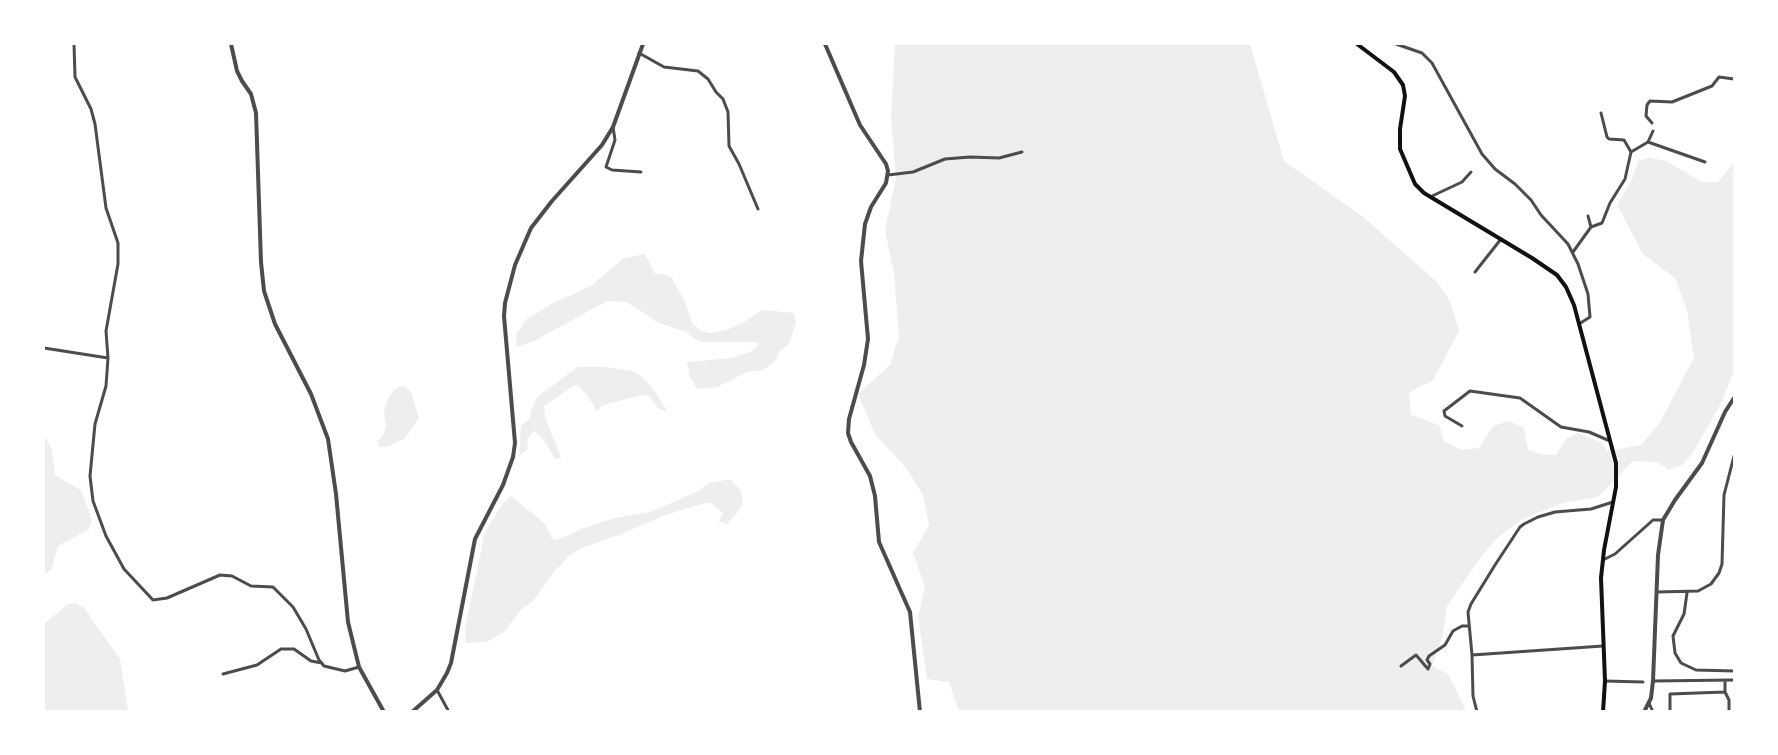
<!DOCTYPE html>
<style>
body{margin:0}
#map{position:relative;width:1778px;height:755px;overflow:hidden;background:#fff;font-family:Quicksand,sans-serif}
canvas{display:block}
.frame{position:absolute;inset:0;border:45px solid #fff;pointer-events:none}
</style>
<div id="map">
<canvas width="1778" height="755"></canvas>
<div class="frame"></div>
</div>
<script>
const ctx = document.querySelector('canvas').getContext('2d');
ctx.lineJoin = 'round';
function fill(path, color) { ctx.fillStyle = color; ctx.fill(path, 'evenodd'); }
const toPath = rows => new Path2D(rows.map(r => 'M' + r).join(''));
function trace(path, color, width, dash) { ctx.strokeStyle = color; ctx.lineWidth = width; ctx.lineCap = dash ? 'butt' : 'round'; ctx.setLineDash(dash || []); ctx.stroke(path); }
fill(toPath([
 [895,44,1250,44,1284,161,1362,216,1438,283,1450,301,1459,331,1433,380,1409,392,1411,415,1439,425,1444,441,1461,450,1479,448,1493,426,1509,421,1524,428,1528,450,1541,454,1556,455,1566,439,1578,433,1602,443,1607,451,1641,445,1659,424,1694,358,1687,310,1675,278,1643,254,1617,205,1632,179,1638,161,1650,158,1666,161,1702,182,1718,182,1734,162,1734,371,1719,407,1692,454,1682,465,1669,470,1657,462,1633,461,1598,497,1563,503,1520,520,1495,540,1478,561,1447,606,1442,638,1432,666,1448,674,1466,711,959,711,949,682,927,679,918,617,925,587,913,553,929,525,923,495,907,469,875,434,858,394,890,365,899,336,894,274,885,230,896,178,891,117],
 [645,254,655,274,663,274,672,278,685,302,692,323,701,331,710,333,726,330,743,323,762,310,794,313,796,323,789,344,779,352,776,360,764,370,747,372,717,387,697,389,690,377,687,362,731,358,750,352,758,346,757,342,702,342,694,339,687,332,659,323,627,302,607,301,534,341,517,347,516,334,527,319,555,302,591,286,624,258],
 [578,367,605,367,632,371,642,377,653,389,668,412,659,409,649,396,642,395,603,405,597,411,587,395,578,385,573,386,544,406,545,418,561,457,555,459,544,440,534,431,528,438,527,450,519,456,521,426,530,418,532,408,537,397],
 [403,385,411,392,419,418,405,438,387,447,379,447,377,441,382,437,386,428,384,412,387,400,394,390],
 [44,435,52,450,55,475,81,490,92,520,89,529,58,546,51,570,44,575],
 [725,480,731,480,741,491,743,505,727,524,719,521,723,513,711,503,705,503,668,514,619,535,584,547,569,556,555,571,533,601,521,610,504,632,486,642,466,643,465,628,485,532,503,503,511,496,545,524,551,537,555,540,563,538,581,529,615,518,650,512,699,491,709,483],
 [76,603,84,608,120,659,128,711,44,711,44,624,68,604]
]), '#eee');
trace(toPath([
 [74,44,75,77,91,109,95,124,106,208,118,243,118,264,106,331,108,358,106,386,95,424,90,476,93,501,106,536,124,569,153,600,167,598,220,575,232,576,251,586,273,587,293,607,306,629,319,660,324,666,345,671,359,667],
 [1396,44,1422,53,1432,63,1482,154,1495,169,1515,184,1531,200,1541,215,1568,244,1578,264,1588,294,1590,317,1579,324],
 [639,53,664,67,698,71,708,79,716,92,723,99,728,112,729,146,739,164,758,209],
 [1652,123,1646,116,1647,105,1650,101,1672,102,1712,86,1719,77,1734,79],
 [613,127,615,140,606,167,612,170,641,172],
 [1648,142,1653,131],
 [1631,152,1648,142,1705,162],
 [888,175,913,172,945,159,970,157,999,158,1022,152],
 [1430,197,1462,182,1471,172],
 [1591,227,1602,223,1610,203,1625,179,1631,152,1624,140,1609,139,1607,137,1601,113],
 [1573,252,1591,227,1588,216],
 [1475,272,1501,239],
 [44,348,108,358],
 [1462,426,1445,416,1444,411,1470,391,1520,398,1561,427,1589,432,1610,441],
 [1603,560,1615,554,1653,520,1663,520],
 [1657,592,1698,591,1711,584,1719,573,1722,564,1724,495,1734,456],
 [1687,593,1684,614,1673,636,1675,653,1681,663,1696,670,1734,671],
 [1472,655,1603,646],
 [1401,666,1416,655,1428,669,1430,664,1427,660,1429,656,1445,645,1453,631,1462,626,1469,626],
 [223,674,257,665,281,649,294,649,311,661,322,663],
 [1605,681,1643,682],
 [1653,681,1734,680],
 [437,690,449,712],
 [1725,692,1729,700,1729,712],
 [1649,703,1653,712],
 [1477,712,1473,696,1472,655,1468,612,1471,604,1495,565,1520,527,1524,524,1538,517,1555,512,1591,509,1613,502],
 [1670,712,1670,694,1725,692,1725,680]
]), '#4c4c4c', 3);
trace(toPath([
 [231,44,237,71,242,81,251,94,256,113,261,262,264,291,275,324,311,394,328,439,336,494,348,622,359,667,384,712],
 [825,44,860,125,886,164,888,171,886,183,871,207,865,224,861,261,868,339,864,365,849,419,848,433,851,442,870,476,875,496,879,542,910,612,920,712],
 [412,712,437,690,447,673,451,663,475,539,503,485,513,457,515,443,504,316,505,303,515,265,531,228,552,201,602,145,613,127,643,44],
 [1644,712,1651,698,1653,681,1658,555,1663,520,1675,500,1702,463,1725,412,1734,398]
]), '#4c4c4c', 4);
trace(toPath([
 [1357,44,1394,72,1403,85,1405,96,1400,129,1400,149,1415,184,1424,193,1532,258,1557,275,1566,287,1574,305,1616,463,1616,487,1604,550,1601,578,1605,681,1603,712]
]), '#111', 4);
</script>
